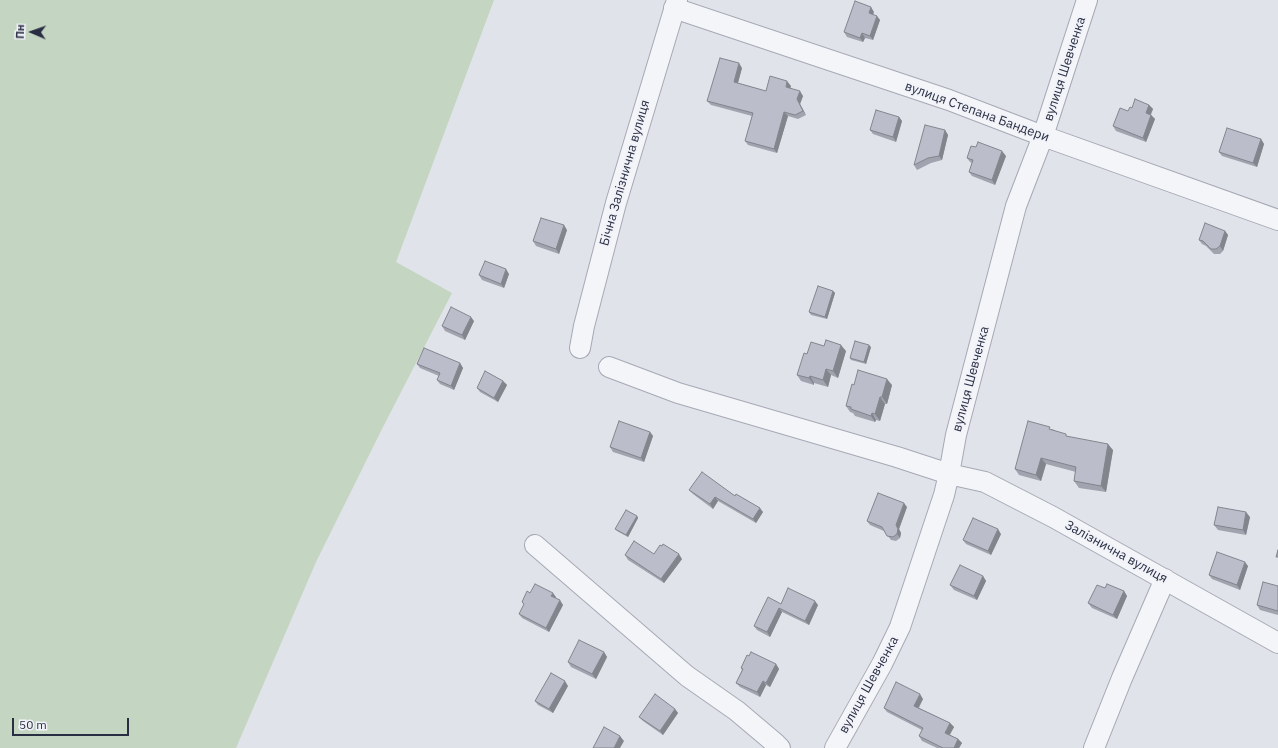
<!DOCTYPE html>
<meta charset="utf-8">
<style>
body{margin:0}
#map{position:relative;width:1278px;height:748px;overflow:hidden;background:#e1e3ea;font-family:"IBM Plex Sans",sans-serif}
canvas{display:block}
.north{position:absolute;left:12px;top:12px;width:40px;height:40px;-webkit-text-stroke:3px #f1f3f8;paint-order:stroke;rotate:272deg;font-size:11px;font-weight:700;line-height:16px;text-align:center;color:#292e43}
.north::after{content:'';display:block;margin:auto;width:14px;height:18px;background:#292e43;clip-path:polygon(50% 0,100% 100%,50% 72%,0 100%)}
.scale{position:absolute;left:12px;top:718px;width:117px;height:18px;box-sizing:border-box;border:2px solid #292e43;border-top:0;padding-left:5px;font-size:12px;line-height:14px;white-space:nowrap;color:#292e43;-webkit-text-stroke:3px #f1f3f8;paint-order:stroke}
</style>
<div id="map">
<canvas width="1278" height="748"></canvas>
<div class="north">Пн</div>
<div class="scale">50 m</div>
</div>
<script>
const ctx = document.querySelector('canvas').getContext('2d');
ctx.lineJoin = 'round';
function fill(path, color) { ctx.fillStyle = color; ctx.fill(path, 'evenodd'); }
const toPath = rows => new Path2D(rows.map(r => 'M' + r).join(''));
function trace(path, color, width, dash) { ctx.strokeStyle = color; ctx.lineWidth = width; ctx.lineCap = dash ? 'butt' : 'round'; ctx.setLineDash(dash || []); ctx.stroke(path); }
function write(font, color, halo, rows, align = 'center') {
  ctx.font = font + ' "IBM Plex Sans",sans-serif'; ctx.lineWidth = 4; ctx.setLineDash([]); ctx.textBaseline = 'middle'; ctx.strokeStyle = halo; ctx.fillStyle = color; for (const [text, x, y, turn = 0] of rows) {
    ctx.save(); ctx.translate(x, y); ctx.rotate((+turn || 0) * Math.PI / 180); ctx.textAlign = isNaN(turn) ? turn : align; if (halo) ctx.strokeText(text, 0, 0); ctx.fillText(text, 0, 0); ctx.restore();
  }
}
fill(toPath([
 [0,0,494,0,396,262,452,293,382,429,316,562,236,748,0,748]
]), '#c4d5c2');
const minor = toPath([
 [674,8,949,100,1043,136,1278,220],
 [580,348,584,326,616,203,677,0],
 [609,367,678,393,897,457,949,474,985,482,1053,517,1278,643],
 [535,545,687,676,737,711,776,744,780,748],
 [835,748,882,664,900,627,944,495,949,474,956,435,1016,206,1043,136,1087,0],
 [1094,748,1122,678,1165,579]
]);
trace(minor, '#a6a9b5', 22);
trace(minor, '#f4f5f8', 20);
fill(toPath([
 [874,12,873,14,880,20,873,40,865,38,863,42,847,37,844,32],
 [742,68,738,83,766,91,791,86,790,88,803,96,800,104,806,115,798,119,788,116,777,153,748,145,745,141,752,116,711,105,707,101],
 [1149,105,1153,109,1151,115,1155,119,1146,142,1116,131,1113,126,1132,108],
 [899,117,902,121,896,142,873,134,870,130],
 [945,130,948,135,942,160,931,163,917,170,914,165],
 [1261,139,1264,144,1257,167,1222,156,1219,152],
 [1006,156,995,185,972,176,969,172,972,163,970,162,967,158],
 [567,230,559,254,536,246,533,241],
 [1225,231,1228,235,1223,251,1220,254,1214,254,1206,246,1202,244,1199,240],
 [509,274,504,288,482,280,479,275],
 [833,291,835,293,827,319,811,315,809,312],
 [474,321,465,340,445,331,442,326],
 [824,346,846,351,838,378,831,375,828,387,814,383,814,385,801,381,797,375,807,354],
 [871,347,866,364,851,360,850,358],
 [460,363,463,368,454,390,440,384,437,380,439,376,420,368,417,364],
 [503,381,507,385,498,402,480,392,477,388],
 [854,385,892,385,887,404,885,404,880,421,876,420,875,422,855,416,853,413,850,412,846,406],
 [1052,429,1068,437,1113,450,1106,492,1079,488,1074,481,1076,472,1046,464,1041,481,1019,475,1015,469],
 [650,432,653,436,644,462,613,452,610,447],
 [689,490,735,496,763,512,756,523,718,501,713,509,693,494],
 [907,507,899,529,901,533,900,538,896,541,891,540,884,531,870,525,867,521],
 [637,516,638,518,628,537,617,531,615,529],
 [1250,517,1246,535,1218,530,1214,525],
 [1001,534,991,555,966,544,963,540],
 [654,554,682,559,664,583,628,560,625,555],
 [1248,566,1240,590,1212,579,1209,575],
 [983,576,986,581,977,600,954,590,950,585],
 [1278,586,1278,615,1260,610,1257,605],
 [1105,588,1124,591,1127,596,1117,619,1092,608,1088,603],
 [530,593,556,597,556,598,563,605,549,632,522,618,519,614,524,605,522,602],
 [781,604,818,605,809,625,782,612,770,637,757,630,754,626],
 [604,652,607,657,596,679,571,667,568,662],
 [776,664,779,669,770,687,766,685,760,697,740,687,736,683,742,670,741,668],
 [568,686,553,713,538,705,535,701],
 [923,699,919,708,950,723,954,727,950,735,958,739,962,743,959,748,937,748,922,741,919,736,922,730,887,712,884,708],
 [675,709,678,713,663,735,643,721,639,717]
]), '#a1a3ae');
fill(toPath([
 [871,7,874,12,872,17,869,13],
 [877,16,880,20,873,40,870,36],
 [862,33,865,38,863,42,860,38],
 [739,63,742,68,737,86,734,82],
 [787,81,791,86,789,92,786,87],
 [800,91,803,96,800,104,806,115,803,111,797,99],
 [1149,105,1153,109,1149,117,1146,113],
 [784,112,788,116,777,153,774,149],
 [1151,115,1155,119,1146,142,1143,138],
 [899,117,902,121,896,142,893,137],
 [945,130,948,135,942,160,939,156],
 [1261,139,1264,144,1257,167,1253,163],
 [1002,151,1006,156,995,185,992,180],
 [564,225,567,230,559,254,556,249],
 [1225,231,1228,235,1223,251,1220,246],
 [506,269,509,274,504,288,501,284],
 [833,291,835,293,827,319,825,317],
 [471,317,474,321,465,340,462,335],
 [841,345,846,351,838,378,833,371],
 [869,345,871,347,866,364,864,362],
 [460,363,463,368,454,390,451,386],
 [826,369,831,375,828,387,823,380],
 [810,376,814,383,814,385,809,378],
 [887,379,892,385,887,404,882,397],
 [503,381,507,385,498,402,494,398],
 [880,397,885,404,880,421,875,414],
 [872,413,876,420,875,422,871,416],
 [650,432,653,436,644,462,641,458],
 [1108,444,1113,450,1106,492,1101,486],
 [1041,458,1046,464,1041,481,1036,475],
 [715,497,718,501,713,509,710,504],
 [904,503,907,507,899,529,901,533,900,538,897,534,896,525],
 [760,508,763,512,756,523,753,519],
 [1246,512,1250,517,1246,535,1243,530],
 [637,516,638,518,628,537,626,535],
 [998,529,1001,534,991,555,988,551],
 [679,554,682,559,664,583,661,579],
 [1245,562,1248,566,1240,590,1237,585],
 [983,576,986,581,977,600,974,596],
 [1124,591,1127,596,1117,619,1113,615],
 [553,593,556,597,554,600,551,596],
 [560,600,563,605,549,632,546,628],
 [815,601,818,605,809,625,805,621],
 [779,608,782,612,770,637,767,632],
 [604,652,607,657,596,679,592,674],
 [776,664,779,669,770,687,766,683],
 [565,681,568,686,553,713,549,709],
 [763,681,766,685,760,697,757,692],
 [920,694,923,699,917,710,914,706],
 [675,709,678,713,663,735,660,731],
 [950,723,954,727,948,737,945,733],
 [620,736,624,741,620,748,614,748],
 [958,739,962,743,959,748,954,748]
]), '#83858d');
const building = toPath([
 [855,1,871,7,869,13,877,16,870,36,862,33,860,38,844,32,855,1],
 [720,58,739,63,734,82,766,91,770,76,787,81,786,87,800,91,797,99,803,111,795,115,784,112,774,149,745,141,753,113,707,101,720,58],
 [1135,99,1149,105,1146,113,1151,115,1143,138,1113,126,1120,108,1128,111,1130,107,1132,108,1135,99],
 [876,110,899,117,893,137,870,130,876,110],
 [925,125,945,130,939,156,928,158,914,165,925,125],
 [1227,128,1261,139,1253,163,1219,152,1227,128],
 [978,142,1002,151,992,180,969,172,973,160,967,158,971,146,976,147,978,142],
 [541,218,564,225,556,249,533,241,541,218],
 [1205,223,1225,231,1220,246,1216,249,1211,249,1203,241,1199,240,1205,223],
 [485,261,506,269,501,284,479,275,485,261],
 [818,286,833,291,825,317,809,312,818,286],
 [451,307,471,317,462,335,442,326,451,307],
 [826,340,841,345,833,371,826,369,823,380,810,376,809,378,797,375,804,353,807,354,811,342,824,346,826,340],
 [855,341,869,345,864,362,850,358,855,341],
 [424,348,460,363,451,386,437,380,440,373,417,364,424,348],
 [858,370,887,379,882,397,880,397,875,414,872,413,871,416,851,409,851,407,846,406,852,384,854,385,858,370],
 [485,371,503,381,494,398,477,388,485,371],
 [619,421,650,432,641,458,610,447,619,421],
 [1028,421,1050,427,1049,429,1066,434,1066,436,1108,444,1101,486,1074,481,1076,467,1041,458,1036,475,1015,469,1028,421],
 [702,472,735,496,736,494,760,508,753,519,715,497,710,504,689,490,702,472],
 [878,493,904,503,896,525,898,529,897,534,893,537,887,536,882,527,867,521,878,493],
 [1218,507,1246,512,1243,530,1214,525,1218,507],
 [626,510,637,516,626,535,615,529,626,510],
 [973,518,998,529,988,551,963,540,973,518],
 [634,541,654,554,660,545,662,546,663,544,679,554,661,579,625,555,634,541],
 [1278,550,1278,557,1276,557,1278,550],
 [1217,552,1245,562,1237,585,1209,575,1217,552],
 [960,565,983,576,974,596,950,585,960,565],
 [1263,582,1278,586,1278,611,1257,605,1263,582],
 [535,584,553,593,551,596,560,600,546,628,519,614,524,604,522,602,527,591,530,593,535,584],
 [1107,584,1124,591,1113,615,1088,603,1097,585,1105,588,1107,584],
 [788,588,815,601,805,621,779,608,767,632,754,626,768,597,781,604,788,588],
 [579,640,604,652,592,674,568,662,579,640],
 [751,652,776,664,766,683,763,681,757,692,736,683,743,669,741,668,747,655,749,656,751,652],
 [551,673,565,681,549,709,535,701,551,673],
 [896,682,920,694,914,706,950,723,945,733,958,739,954,748,943,748,919,736,923,728,884,708,896,682],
 [655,694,675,709,660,731,639,717,655,694],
 [604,727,620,736,614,748,593,748,604,727]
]);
fill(building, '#bbbeca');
trace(building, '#83858d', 1);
write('13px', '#292e43', '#f1f3f8', [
 ["вулиця Шевченка",1065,69,-72],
 ["вулиця Степана Бандери",977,112,20],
 ["Бічна Залізнична вулиця",625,173,-74],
 ["вулиця Шевченка",971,379,-75],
 ["Залізнична вулиця",1116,552,29],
 ["вулиця Шевченка",869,685,-61]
]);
</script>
